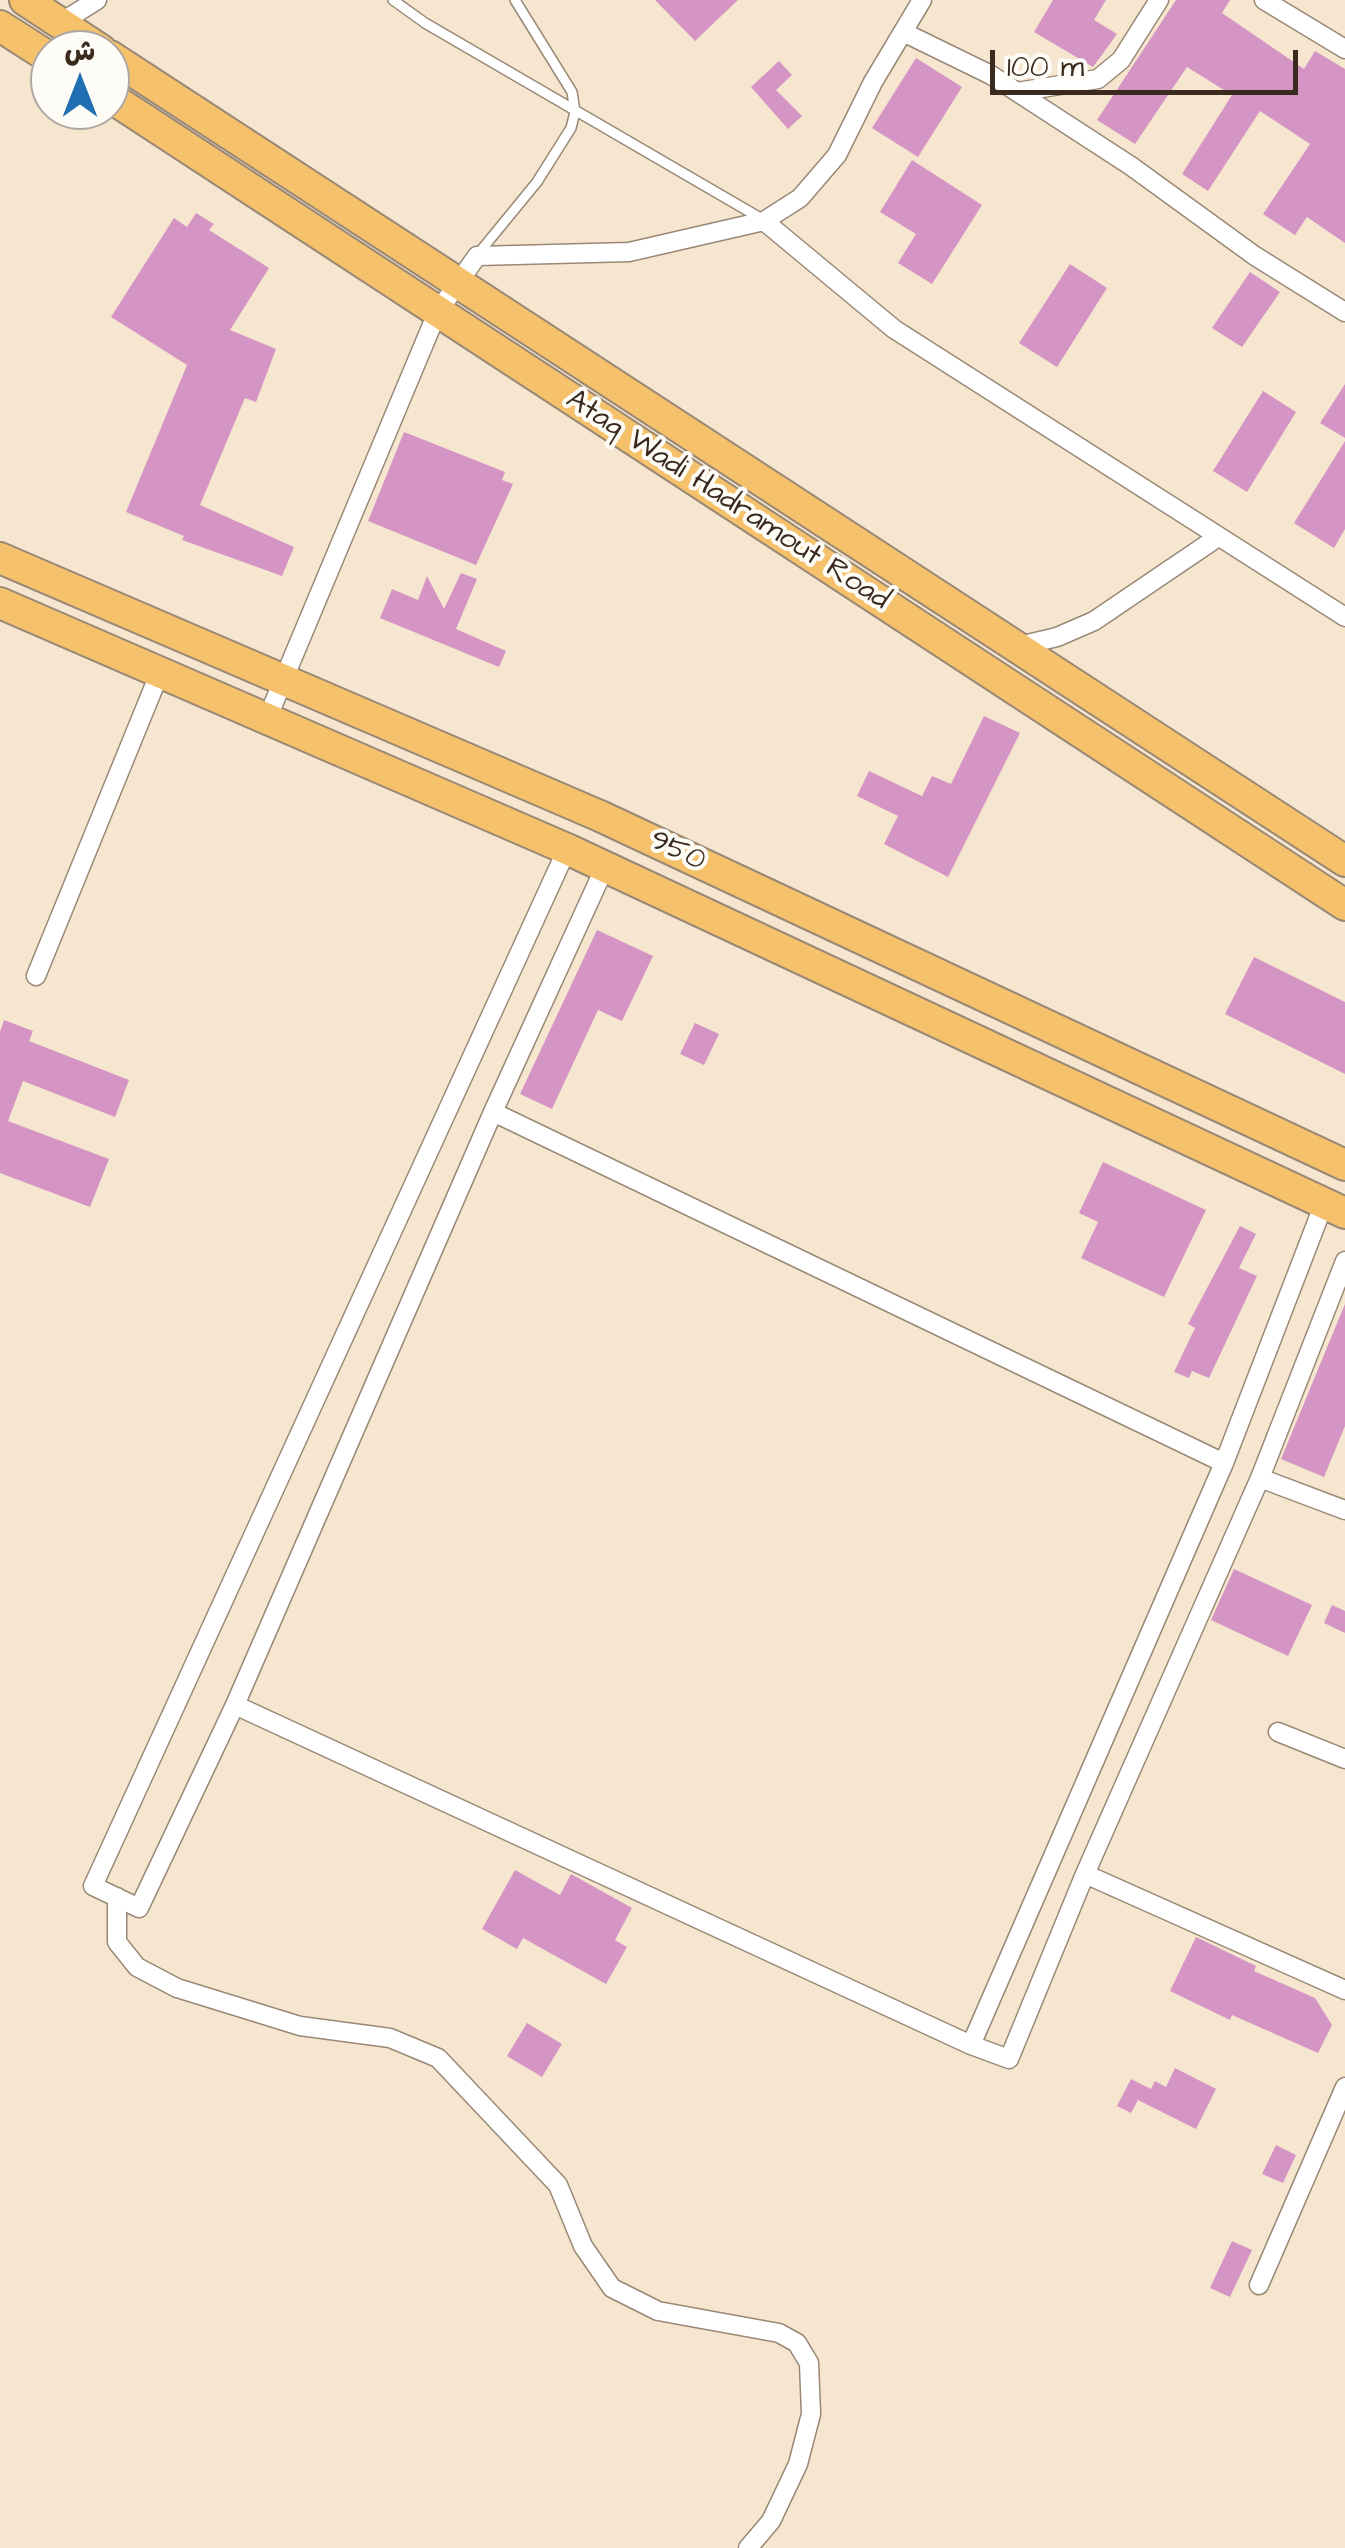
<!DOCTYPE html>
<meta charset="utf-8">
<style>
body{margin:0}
#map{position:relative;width:1345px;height:2548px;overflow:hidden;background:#f7e6cf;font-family:"Architects Daughter","Playpen Sans Arabic",sans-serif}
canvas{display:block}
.north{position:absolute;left:30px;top:30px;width:100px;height:100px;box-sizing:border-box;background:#fdfcf7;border:2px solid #afa8a0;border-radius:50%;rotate:0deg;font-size:28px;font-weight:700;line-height:40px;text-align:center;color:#3b2a1e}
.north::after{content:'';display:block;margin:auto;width:35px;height:45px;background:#1f6fb2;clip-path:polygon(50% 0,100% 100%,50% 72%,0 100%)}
.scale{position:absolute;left:990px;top:50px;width:308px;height:45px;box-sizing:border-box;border:5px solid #3b2a1e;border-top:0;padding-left:12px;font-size:30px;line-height:35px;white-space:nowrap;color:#3b2a1e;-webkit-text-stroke:8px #fdfcf7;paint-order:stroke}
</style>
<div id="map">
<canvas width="1345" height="2548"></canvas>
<div class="north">ش</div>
<div class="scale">100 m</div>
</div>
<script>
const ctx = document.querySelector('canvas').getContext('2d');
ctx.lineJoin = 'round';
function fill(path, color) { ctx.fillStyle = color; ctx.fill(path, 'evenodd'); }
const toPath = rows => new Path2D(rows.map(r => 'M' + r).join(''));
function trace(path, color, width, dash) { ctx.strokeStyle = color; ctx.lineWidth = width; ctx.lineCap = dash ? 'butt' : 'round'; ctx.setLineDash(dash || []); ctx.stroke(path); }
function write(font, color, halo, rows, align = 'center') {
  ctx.font = font + ' "Architects Daughter",sans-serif'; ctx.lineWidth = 8; ctx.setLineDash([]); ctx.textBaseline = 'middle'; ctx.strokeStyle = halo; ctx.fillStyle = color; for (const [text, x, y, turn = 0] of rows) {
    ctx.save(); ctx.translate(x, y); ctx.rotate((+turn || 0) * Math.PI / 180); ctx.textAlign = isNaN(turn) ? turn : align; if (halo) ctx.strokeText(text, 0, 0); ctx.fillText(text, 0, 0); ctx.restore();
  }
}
fill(toPath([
 [655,0,738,0,695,41],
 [1053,0,1106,0,1094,20,1117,34,1093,67,1034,32],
 [1176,0,1230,0,1222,13,1304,69,1315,51,1345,69,1345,243,1307,217,1295,235,1263,214,1310,144,1260,111,1208,191,1182,174,1232,95,1187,67,1135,144,1097,120],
 [916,58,962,87,918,157,872,128],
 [779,61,792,75,776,90,802,116,788,129,751,87],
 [912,160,982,205,932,284,898,263,916,234,880,212],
 [196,213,214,224,209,230,269,268,230,330,276,349,256,402,245,398,200,505,294,547,282,576,182,540,184,536,126,512,187,365,111,317,174,218,187,227],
 [1070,264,1107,288,1057,367,1019,343],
 [1250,272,1280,292,1242,347,1212,328],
 [1345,384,1345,438,1320,423],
 [1263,391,1296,412,1247,492,1213,471],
 [404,432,505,472,502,480,513,484,476,565,368,521],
 [1345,441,1345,529,1334,548,1294,523],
 [461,573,477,579,456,629,506,651,499,667,380,618,392,589,418,600,427,576,444,609],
 [984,716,1020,733,948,877,884,844,898,816,857,796,869,771,922,796,932,776,951,784],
 [597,930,653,956,622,1021,598,1010,552,1109,520,1094],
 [1254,957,1345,1002,1345,1074,1225,1014],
 [4,1020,33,1031,29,1041,129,1080,115,1117,23,1081,8,1121,109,1159,90,1207,0,1173,0,1032],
 [695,1023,719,1034,704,1065,680,1054],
 [1103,1162,1206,1210,1164,1297,1081,1258,1098,1222,1079,1213],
 [1240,1226,1256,1234,1239,1268,1257,1276,1209,1378,1192,1371,1189,1378,1174,1372,1195,1328,1188,1324],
 [1345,1304,1345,1426,1324,1477,1281,1459],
 [1234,1569,1312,1605,1288,1656,1211,1620],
 [1332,1605,1345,1611,1345,1633,1324,1623],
 [515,1870,560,1895,571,1874,632,1908,615,1940,627,1947,606,1984,523,1938,517,1949,482,1929],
 [1196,1937,1256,1966,1254,1971,1315,1998,1332,2025,1318,2053,1232,2015,1230,2020,1170,1991],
 [527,2023,562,2044,542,2077,507,2056],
 [1175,2068,1216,2089,1196,2129,1138,2100,1131,2113,1117,2106,1131,2079,1151,2089,1155,2081,1166,2087],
 [1276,2145,1296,2155,1283,2183,1262,2174],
 [1232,2241,1252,2250,1230,2297,1210,2288]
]), '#d495c5');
const lane = toPath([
 [393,0,425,23,762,219],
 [478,254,537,182,571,128,575,112,572,92,515,0]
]);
const street = toPath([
 [1264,0,1345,49],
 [60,23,97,0],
 [903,32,991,75,1131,166,1255,256,1345,312],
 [1017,92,1098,79,1121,60,1159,0],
 [764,221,894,329,1345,617],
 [1015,647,1057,637,1094,621,1218,537],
 [267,719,437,313,477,256,629,252,764,221,800,198,837,155,873,82,922,0],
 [567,849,93,1886,139,1908,235,1705,493,1112,604,869],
 [36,976,160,672],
 [493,1112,1224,1463],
 [1260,1478,1345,1510],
 [235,1705,971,2045,1009,2059,1085,1874,1260,1478,1345,1261],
 [1278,1732,1345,1759],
 [1085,1874,1345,1990],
 [117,1897,117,1942,137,1967,177,1988,300,2026,390,2038,438,2058,558,2185,583,2246,612,2288,658,2311,779,2333,797,2343,809,2363,811,2414,798,2464,771,2521,748,2548],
 [971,2045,1224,1463,1325,1201],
 [1259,2285,1345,2087]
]);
const primary = toPath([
 [25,0,101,50],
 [0,26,50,58],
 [110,56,1345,861],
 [110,97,1345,905],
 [0,558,600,816,1345,1165],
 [0,603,567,849,1345,1213]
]);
trace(lane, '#998876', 12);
trace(street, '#998876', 21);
trace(primary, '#998876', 34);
trace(lane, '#fff', 9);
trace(street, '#fff', 18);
trace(primary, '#f6c16b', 30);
write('30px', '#3b2a1e', '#fdfcf7', [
 ["Ataq Wadi Hadramout Road",727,501,33],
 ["950",677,852,25]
]);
</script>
